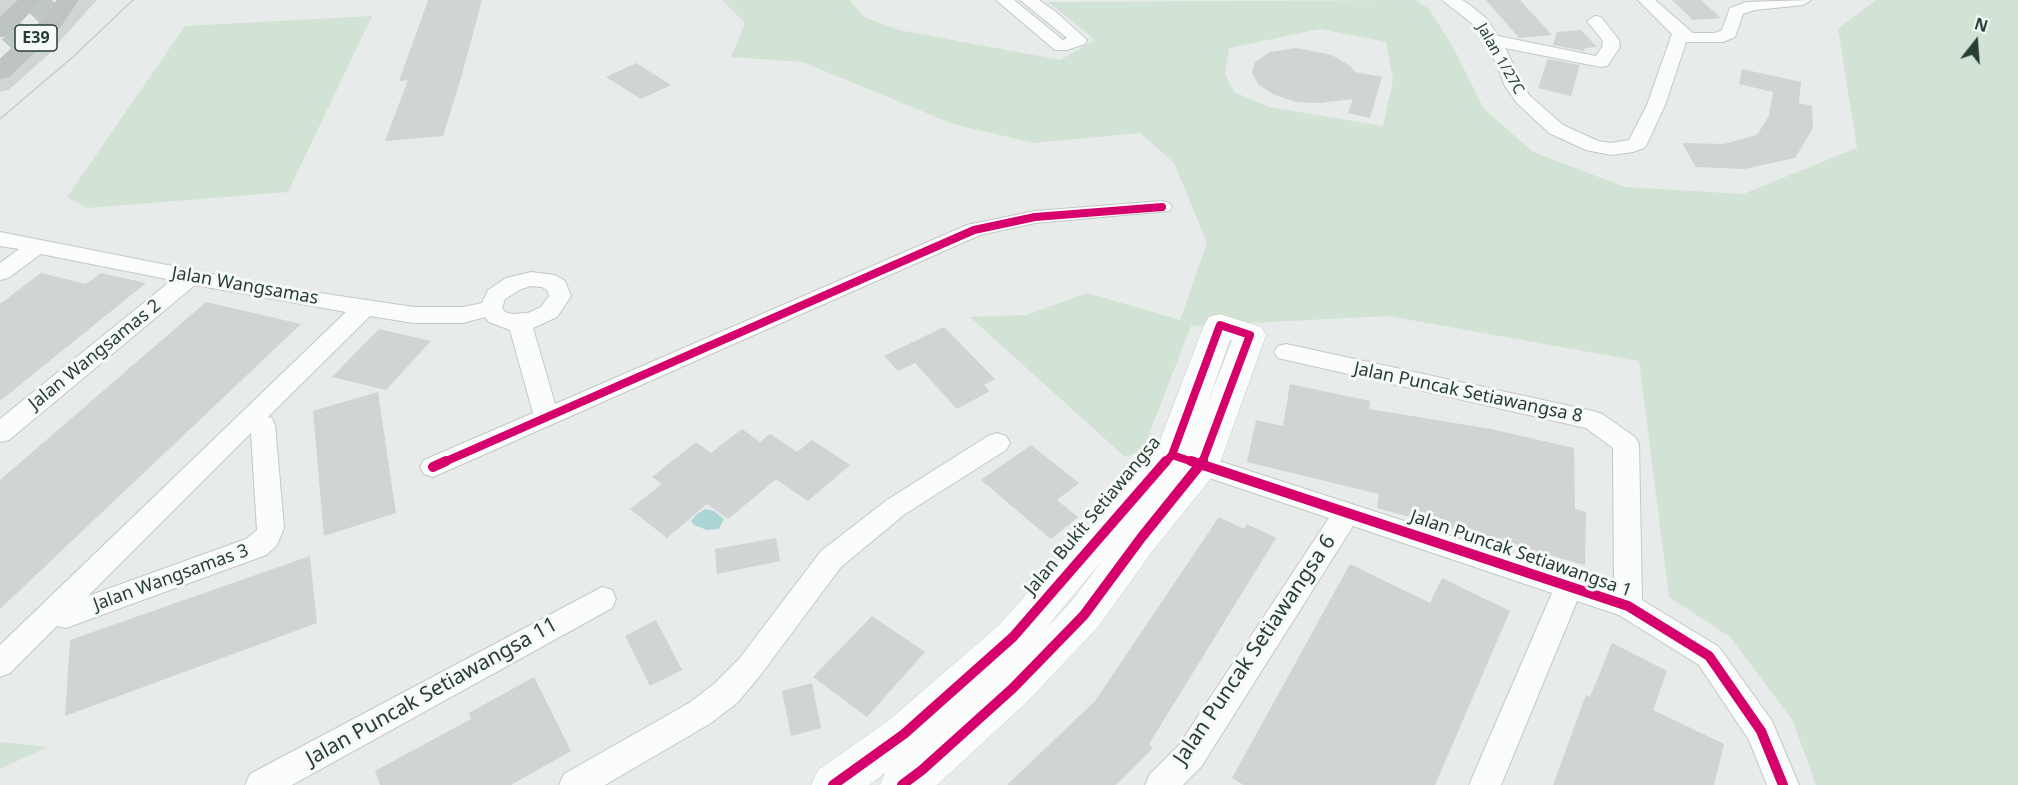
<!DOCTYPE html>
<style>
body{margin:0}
#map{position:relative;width:2018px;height:785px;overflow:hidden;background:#e7ebe9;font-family:"Noto Sans",sans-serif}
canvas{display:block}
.north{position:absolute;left:1946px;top:12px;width:60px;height:60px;-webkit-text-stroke:4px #f6faf7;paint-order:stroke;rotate:17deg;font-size:16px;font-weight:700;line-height:24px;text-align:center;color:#263e34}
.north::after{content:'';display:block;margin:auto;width:21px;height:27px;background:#263e34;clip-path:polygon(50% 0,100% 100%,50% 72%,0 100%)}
</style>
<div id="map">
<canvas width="2018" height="785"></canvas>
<div class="north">N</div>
</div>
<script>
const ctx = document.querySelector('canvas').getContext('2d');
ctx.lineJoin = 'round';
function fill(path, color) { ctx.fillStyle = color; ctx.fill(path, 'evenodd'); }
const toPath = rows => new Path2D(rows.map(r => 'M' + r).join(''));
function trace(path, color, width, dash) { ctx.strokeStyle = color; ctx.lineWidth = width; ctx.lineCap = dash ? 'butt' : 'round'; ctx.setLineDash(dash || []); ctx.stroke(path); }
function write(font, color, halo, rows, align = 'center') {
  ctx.font = font + ' "Noto Sans",sans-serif'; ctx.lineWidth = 6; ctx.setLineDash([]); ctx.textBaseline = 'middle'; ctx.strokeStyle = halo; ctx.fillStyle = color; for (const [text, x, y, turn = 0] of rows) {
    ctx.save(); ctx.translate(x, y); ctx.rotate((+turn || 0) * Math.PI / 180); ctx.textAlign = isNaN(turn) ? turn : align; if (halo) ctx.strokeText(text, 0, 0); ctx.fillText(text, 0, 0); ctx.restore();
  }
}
fill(toPath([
 [722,0,849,0,864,17,899,30,1060,60,1095,40,1048,2,1415,0,1429,9,1452,45,1484,109,1533,152,1625,187,1743,194,1857,148,1838,29,1876,0,2018,0,2018,785,1816,785,1793,721,1730,637,1669,597,1639,361,1388,316,1191,326,1143,450,1125,457,970,317,1027,315,1087,293,1180,320,1207,243,1174,163,1140,133,1034,143,953,124,803,62,731,57,745,23],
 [1320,29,1386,42,1393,80,1383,126,1269,107,1234,92,1225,74,1229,48],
 [372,16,288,192,87,208,67,197,185,26],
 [0,742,47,747,0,769]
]), '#d2e3d5');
fill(toPath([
 [705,509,714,511,724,519,719,529,707,530,694,525,691,521,696,515]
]), '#acd5d5');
fill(toPath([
 [428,0,482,0,461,78,443,136,385,141,408,80,399,81],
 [1486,0,1520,0,1552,35,1519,38],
 [1672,0,1701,0,1721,18,1693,20],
 [1581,30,1597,47,1585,48,1584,51,1553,45,1557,32],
 [1296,48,1332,55,1350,66,1355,72,1382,77,1370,118,1348,113,1353,99,1319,103,1296,102,1273,94,1258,84,1252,73,1255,62,1270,52],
 [1548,59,1580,65,1571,96,1538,88],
 [636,63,671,85,641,99,606,77],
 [1742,69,1801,82,1799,103,1812,106,1813,128,1795,158,1744,169,1696,167,1682,143,1724,144,1757,135,1769,116,1773,92,1739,84],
 [41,273,86,284,101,273,146,283,0,401,0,304],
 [206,302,301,324,0,609,0,480],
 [944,327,995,379,984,385,990,391,957,409,915,363,898,371,884,356],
 [379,329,431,341,386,390,332,377],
 [1290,384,1370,401,1369,409,1491,429,1574,448,1575,509,1586,512,1585,565,1377,508,1379,494,1247,462,1256,420,1283,426],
 [378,392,396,513,324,536,313,411],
 [742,429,760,442,770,434,797,452,812,440,850,465,808,501,776,479,728,519,707,504,667,538,630,509,662,484,652,477,696,442,711,453],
 [1031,445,1079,483,1057,500,1078,517,1051,539,981,480],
 [1219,517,1244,529,1247,524,1276,538,1149,744,1153,748,1116,785,1007,785,1095,701],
 [776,538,780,561,717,574,715,549],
 [310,556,317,623,65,716,70,640],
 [1350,564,1430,603,1442,578,1510,611,1435,785,1244,785,1232,778],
 [872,616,925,652,867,717,813,677],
 [656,620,682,670,650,686,625,636],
 [1612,643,1667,671,1653,710,1724,744,1714,785,1553,785,1586,695,1590,697],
 [534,677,571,751,511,785,380,785,375,771,471,719,469,713],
 [812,683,821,728,791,736,782,691]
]), '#d0d4d2');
trace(toPath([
 [11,48,55,0]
]), '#c0c8c5', 25, [25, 13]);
const street = toPath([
 [996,0,1014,0,1063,40,1067,38,1020,0,1039,0,1056,12,1087,40,1085,44,1067,50,1055,50,996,0],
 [1442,0,1462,0,1470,5,1486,18,1498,36,1596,56,1602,47,1603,41,1587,21,1595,16,1601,17,1619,40,1620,47,1607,66,1601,67,1505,48,1529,95,1563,125,1598,141,1611,143,1629,140,1647,105,1672,34,1638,0,1655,0,1693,33,1715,33,1722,30,1730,8,1746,2,1811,0,1803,5,1755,10,1743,14,1735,37,1723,42,1686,42,1665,105,1647,144,1644,148,1633,152,1611,155,1586,150,1549,133,1517,103,1505,86,1496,63,1474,25,1442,0],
 [1162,201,1169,203,1172,207,1169,211,1035,223,980,235,433,477,424,474,420,467,424,460,533,413,510,330,489,322,485,317,463,323,414,323,370,316,268,417,272,418,275,425,284,528,277,545,266,555,66,628,57,626,10,673,0,677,0,645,346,312,195,285,9,440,0,442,0,419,172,280,41,254,8,278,0,280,0,263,19,249,0,246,0,232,279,287,414,307,463,307,482,303,488,290,506,278,531,272,555,275,565,281,571,296,557,317,533,328,555,404,967,225,1035,211,1162,201],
 [531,286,542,287,547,290,549,296,541,307,528,313,512,314,505,312,502,308,505,299,521,289,531,286],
 [251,433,257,530,246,539,88,596,251,433],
 [1286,344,1593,411,1602,414,1635,437,1639,444,1642,600,1719,647,1772,721,1799,785,1767,785,1749,740,1699,665,1619,615,1577,601,1501,785,1469,785,1552,593,1353,526,1201,767,1183,785,1145,785,1150,774,1179,745,1329,518,1176,467,1172,460,1176,453,1185,450,1614,589,1613,448,1586,428,1278,358,1274,352,1278,346,1286,344],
 [997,433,1006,436,1010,443,1006,450,905,514,841,567,759,677,737,703,711,723,605,785,559,785,564,774,689,703,715,683,739,659,821,551,887,500,988,436,997,433],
 [602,587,612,590,616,599,612,608,292,785,245,785,250,774,602,587]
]);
const secondary = toPath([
 [1220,314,1261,327,1266,335,1219,466,1213,476,1154,549,1098,627,1028,701,937,785,880,785,885,773,869,785,811,785,818,770,889,720,999,625,1157,448,1204,325,1209,317,1220,314],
 [1230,340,1232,340,1207,405,1230,340],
 [1102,561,1070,603,1046,628,1102,561]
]);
const primary = toPath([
 [0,0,22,0,8,14,0,16,0,0],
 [73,0,96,0,47,55,9,89,0,91,0,71,31,45,73,0]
]);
const highway = toPath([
 [18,0,42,0,8,35,0,37,0,17,18,0],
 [57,0,79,0,59,29,9,77,0,79,0,59,43,19,57,0]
]);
trace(street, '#c4c8c6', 2);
trace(secondary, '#c3c9c6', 1);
trace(primary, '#c3cac7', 1);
trace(highway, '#c3cac7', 1);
fill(street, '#fbfcfc');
fill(secondary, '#fbfcfc');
fill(primary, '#d0d6d4');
fill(highway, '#bcc3c1');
trace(toPath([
 [0,119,74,56,133,0]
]), '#c8ccca', 1.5);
trace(toPath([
 [1172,455,1196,463],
 [442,463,974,230,1035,217,1162,207],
 [1165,463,1172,455,1220,325,1250,335,1202,463]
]), '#d6006c', 8);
trace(toPath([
 [1191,461,1628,606,1709,656,1761,731,1783,785],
 [433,467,446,461],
 [833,785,904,734,1013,637,1166,461],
 [902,785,922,770,1013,688,1084,615,1141,538,1203,461]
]), '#d6006c', 10);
write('15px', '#263e34', '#f6faf7', [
 ["Jalan 1/27C",1500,59,60]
]);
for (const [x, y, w] of [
 [36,38,42]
]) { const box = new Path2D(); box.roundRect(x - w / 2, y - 13, w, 26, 4.5); ctx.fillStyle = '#f6faf7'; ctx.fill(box); trace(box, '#263e34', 1.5); }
write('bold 16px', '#263e34', null, [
 ["E39",36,38]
]);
write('18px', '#263e34', '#f6faf7', [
 ["Jalan Wangsamas",245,286,10],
 ["Jalan Wangsamas 2",95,355,-39],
 ["Jalan Puncak Setiawangsa 8",1468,393,12],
 ["Jalan Bukit Setiawangsa",1093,516,-50],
 ["Jalan Puncak Setiawangsa 1",1521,554,19],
 ["Jalan Wangsamas 3",171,578,-20]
]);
write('21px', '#263e34', '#f6faf7', [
 ["Jalan Puncak Setiawangsa 6",1255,650,-56],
 ["Jalan Puncak Setiawangsa 11",432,692,-29]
]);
</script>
